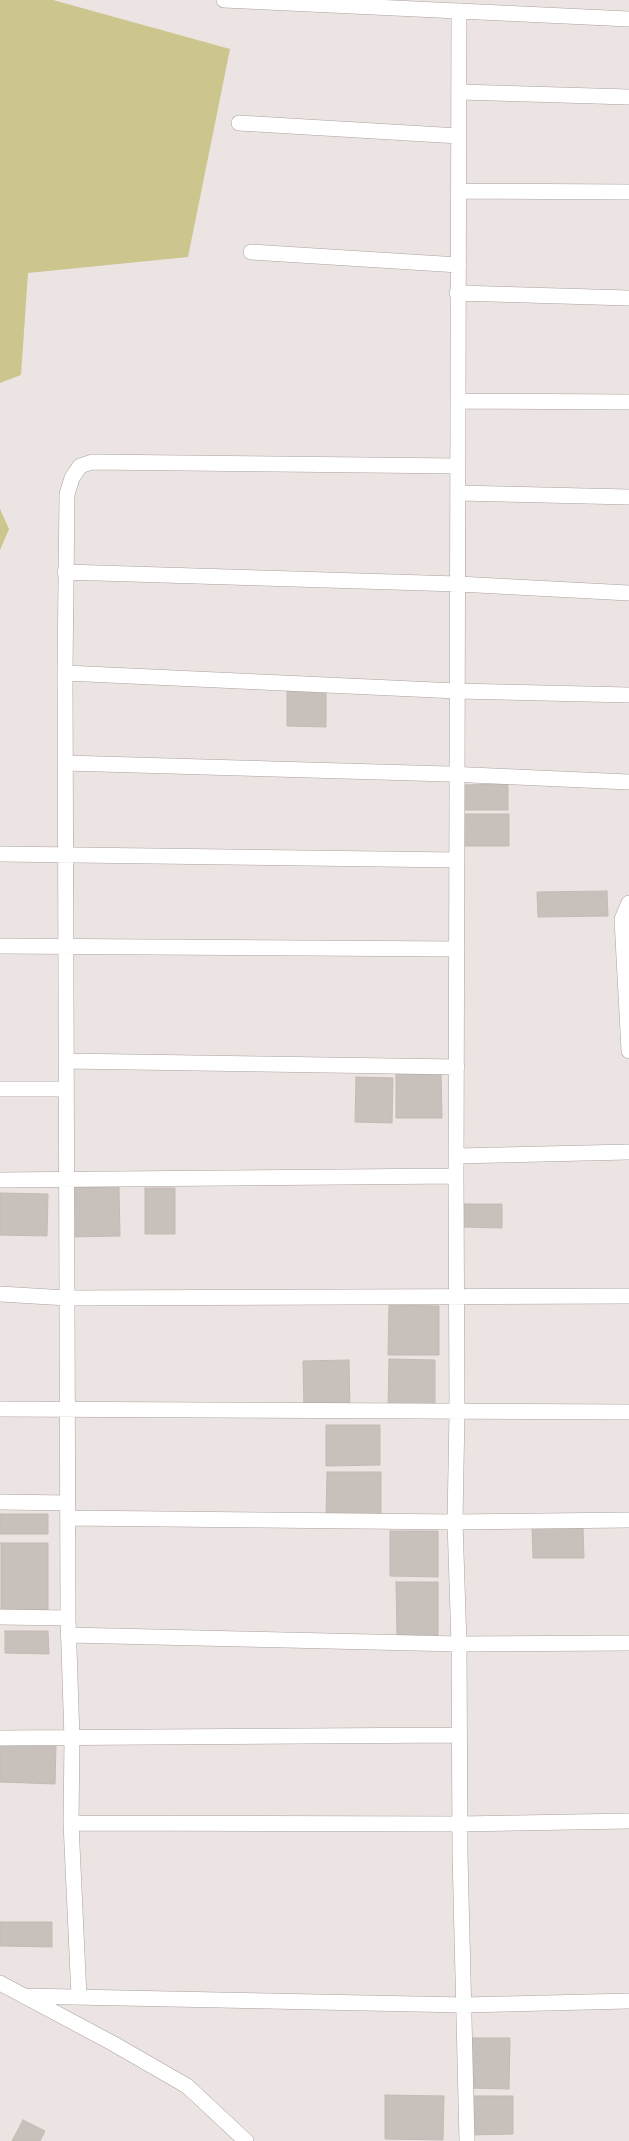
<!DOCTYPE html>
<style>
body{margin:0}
canvas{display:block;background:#ebe4e2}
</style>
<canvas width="629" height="2141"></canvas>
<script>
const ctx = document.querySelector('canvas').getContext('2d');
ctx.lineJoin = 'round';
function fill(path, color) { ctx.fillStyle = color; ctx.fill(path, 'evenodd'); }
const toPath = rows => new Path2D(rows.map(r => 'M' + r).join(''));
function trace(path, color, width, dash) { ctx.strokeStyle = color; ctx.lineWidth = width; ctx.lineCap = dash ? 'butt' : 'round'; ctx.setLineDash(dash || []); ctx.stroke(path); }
fill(toPath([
 [0,0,53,0,230,49,188,257,28,273,21,375,0,383],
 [0,509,9,529,0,550]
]), '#ccc58e');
const building = toPath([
 [287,691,326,691,326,727,287,726,287,691],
 [508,784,508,810,460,810,460,785,508,784],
 [460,814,509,814,509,846,460,846,460,814],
 [607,891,608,916,538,917,537,892,607,891],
 [396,1073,441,1073,442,1118,396,1118,396,1073],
 [356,1077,393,1078,392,1123,355,1122,356,1077],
 [70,1187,119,1187,120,1236,70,1237,70,1187],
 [145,1188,175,1188,175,1234,145,1234,145,1188],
 [0,1193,48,1194,47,1236,0,1235,0,1193],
 [464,1204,502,1204,502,1228,463,1227,464,1204],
 [389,1305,439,1306,439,1355,388,1355,389,1305],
 [389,1359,435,1360,435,1409,388,1407,389,1359],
 [349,1360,350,1408,304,1408,303,1361,349,1360],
 [326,1425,380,1425,380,1465,326,1466,326,1425],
 [327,1472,381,1472,381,1517,326,1517,327,1472],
 [0,1514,48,1514,48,1534,0,1534,0,1514],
 [583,1527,584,1558,533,1558,532,1528,583,1527],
 [390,1531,438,1531,438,1577,390,1576,390,1531],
 [1,1543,48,1543,48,1611,1,1611,1,1543],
 [396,1582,438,1582,438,1635,397,1635,396,1582],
 [5,1631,48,1631,49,1654,5,1653,5,1631],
 [0,1744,56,1746,55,1784,0,1782,0,1744],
 [0,1922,52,1922,52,1947,0,1946,0,1922],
 [467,2038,510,2038,509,2089,466,2088,467,2038],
 [385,2095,444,2096,443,2140,385,2139,385,2095],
 [469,2096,513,2096,513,2134,469,2135,469,2096],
 [23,2120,45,2131,40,2141,12,2141,23,2120]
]);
fill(building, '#c8c0ba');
trace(building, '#c4bab5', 1);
const minor = toPath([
 [224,0,629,19],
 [459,11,456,1176,457,1412,455,1522,459,1644,460,1854,467,2141],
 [459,92,629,97],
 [239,123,459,136],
 [459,191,629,192],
 [251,252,459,265],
 [457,293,629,298],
 [458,401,629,402],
 [458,493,629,497],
 [65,572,458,584,629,593],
 [65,673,457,691,629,695],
 [65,763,448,774,629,782],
 [0,854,457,860],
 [629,903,622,919,629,1051],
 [0,946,457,949],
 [66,1061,457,1067],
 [0,1089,66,1089],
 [457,1156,629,1152],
 [0,1180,456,1176],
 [0,1294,67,1298,629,1296],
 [0,1409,629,1412],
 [0,1502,68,1503],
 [68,1518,455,1522,629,1520],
 [0,1617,68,1618],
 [68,1635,459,1644,629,1643],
 [0,1738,459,1735],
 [71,1823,460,1824,629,1821],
 [0,1983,114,2044,187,2086,246,2141],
 [24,1996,464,2005,629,2001],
 [79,1997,71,1823,72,1739,68,1618,65,673,67,494,72,478,80,466,92,462,458,466]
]);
trace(minor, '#aba29d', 16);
trace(minor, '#fff', 15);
</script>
